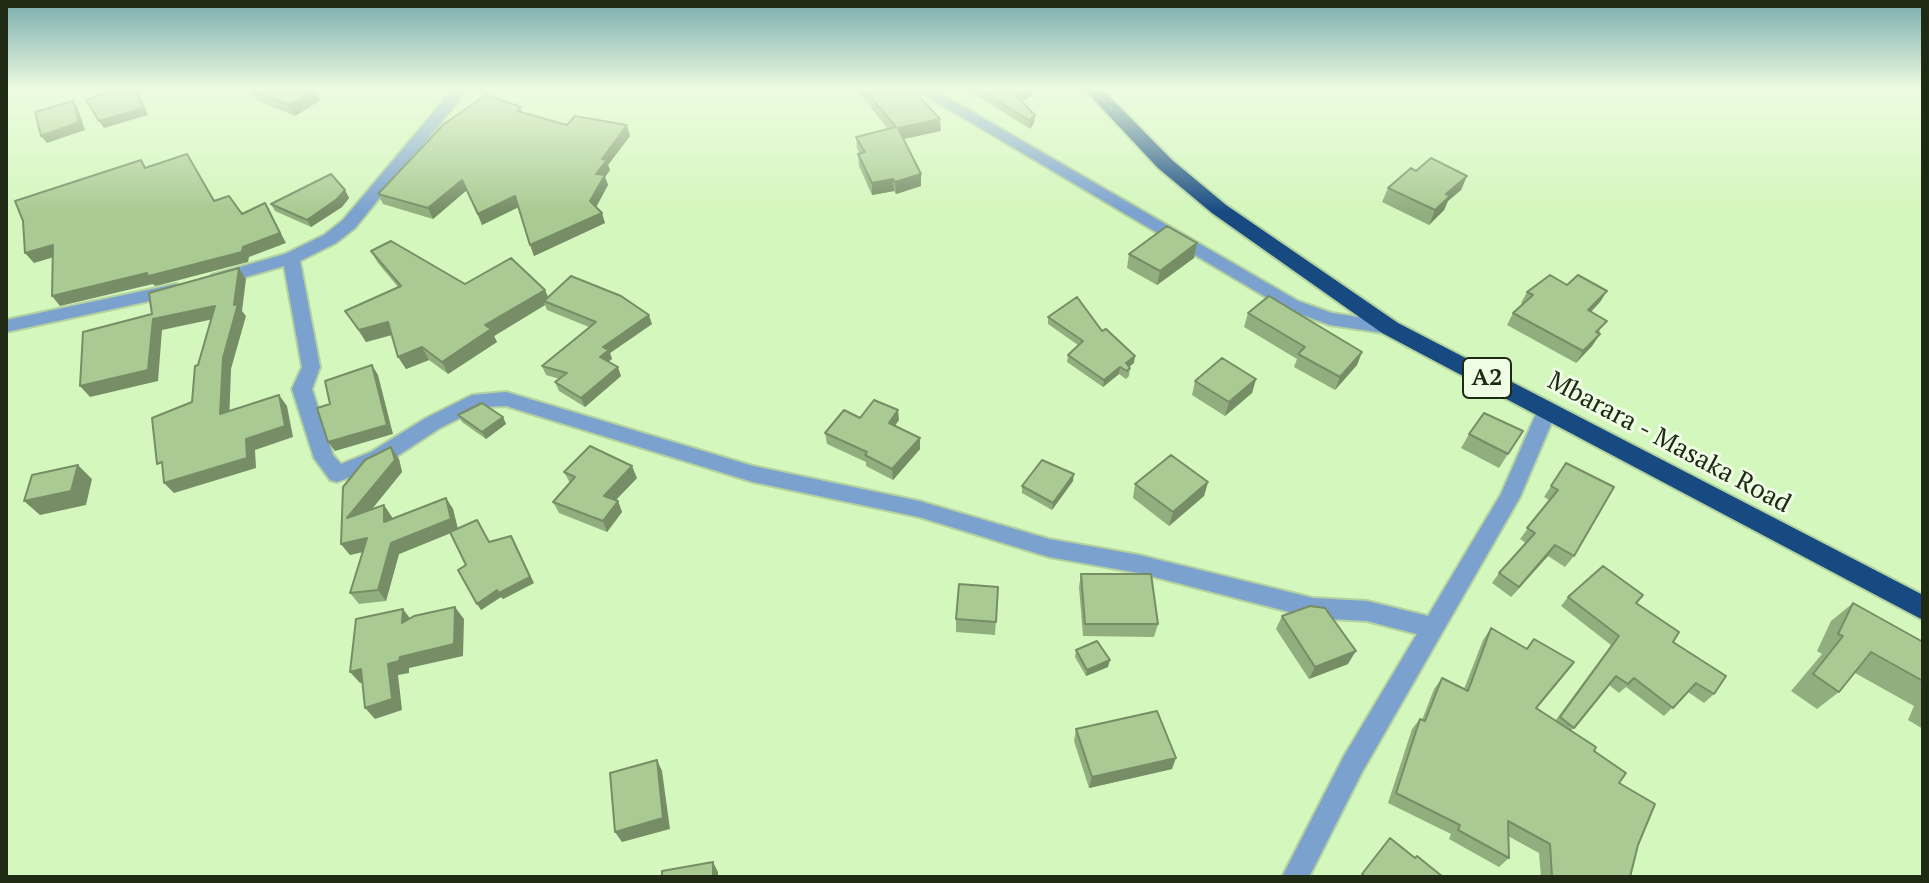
<!DOCTYPE html>
<style>
body{margin:0}
#map{position:relative;width:1929px;height:883px;overflow:hidden;background:#d4f7bd;font-family:"PT Serif",serif}
canvas{display:block}
.frame{position:absolute;inset:0;border:8px solid #1e2a14;pointer-events:none}
</style>
<div id="map">
<canvas width="1929" height="883"></canvas>
<div class="frame"></div>
</div>
<script>
const ctx = document.querySelector('canvas').getContext('2d');
ctx.lineJoin = 'round';
const toPath = rows => new Path2D(rows.map(r => 'M' + r).join(''));
function trace(path, color, width, dash) { ctx.strokeStyle = color; ctx.lineWidth = width; ctx.lineCap = dash ? 'butt' : 'round'; ctx.setLineDash(dash || []); ctx.stroke(path); }
function fill(path, color) { ctx.fillStyle = color; ctx.fill(path, 'evenodd'); }
function write(font, color, halo, rows, align = 'center') {
  ctx.font = font + ' "PT Serif",serif'; ctx.lineWidth = 6; ctx.setLineDash([]); ctx.textBaseline = 'middle'; ctx.strokeStyle = halo; ctx.fillStyle = color; for (const [text, x, y, turn = 0] of rows) {
    ctx.save(); ctx.translate(x, y); ctx.rotate((+turn || 0) * Math.PI / 180); ctx.textAlign = isNaN(turn) ? turn : align; if (halo) ctx.strokeText(text, 0, 0); ctx.fillText(text, 0, 0); ctx.restore();
  }
}
const street = toPath([
 [454,88,469,88,355,228,336,243,300,261,320,367,312,389,333,455,341,464,371,452,426,418,472,395,506,392,753,466,919,501,1049,539,1139,555,1313,598,1367,601,1428,616,1501,494,1540,405,1554,405,1557,410,1520,497,1362,772,1309,877,1282,877,1344,756,1417,634,1367,621,1313,618,1139,573,1049,557,919,517,753,482,506,406,482,407,440,428,385,464,337,482,330,480,314,458,292,389,302,367,284,266,218,285,209,279,212,275,285,254,324,235,343,220,454,88],
 [913,88,931,88,1298,301,1332,313,1390,322,1399,328,1390,334,1330,325,1286,309,913,88],
 [176,284,182,286,185,290,182,294,6,332,6,320,176,284]
]);
const highway = toPath([
 [1083,88,1101,88,1172,160,1226,205,1398,323,1923,595,1923,620,1382,333,1212,213,1158,168,1083,88]
]);
trace(street, '#b3d29f', 4);
trace(highway, '#b3d29f', 4);
fill(street, '#7ba1cf');
fill(highway, '#164a81');
fill(toPath([
 [855,88,911,88,941,131,903,139,921,174,921,186,896,194,894,191,872,195,859,166,858,154,860,154,857,148,856,137,888,129],
 [965,88,1032,88,1032,96,1022,102,1035,115,1034,123,1030,129],
 [250,89,321,100,295,116,256,100],
 [521,107,523,113,567,125,630,136,608,165,610,170,605,177,608,185,596,207,605,223,534,256,518,207,482,225,467,190,433,219,383,204,378,194],
 [1416,171,1467,176,1461,190,1448,201,1444,210,1429,225,1382,202,1388,188],
 [345,190,349,198,342,207,311,227,275,211,271,204],
 [1197,243,1194,258,1157,285,1127,268,1129,254],
 [371,251,465,284,545,290,548,297,652,324,610,353,612,359,608,362,621,376,585,407,559,391,555,382,560,379,546,375,542,366,589,327,547,310,545,305,494,336,497,342,448,374,429,360,406,369,392,335,366,342,345,311,398,287,378,263],
 [1567,285,1607,291,1600,302,1591,312,1600,332,1598,334,1600,334,1592,346,1576,363,1507,325,1513,313,1523,304,1521,303,1527,292],
 [1248,313,1362,352,1357,365,1335,390,1294,367,1297,359,1244,327],
 [1048,317,1102,331,1134,363,1129,367,1130,368,1129,376,1126,379,1119,374,1103,387,1067,362,1068,355,1078,345,1048,324],
 [1256,379,1252,393,1225,416,1192,395,1195,381],
 [458,415,503,417,506,424,486,439,462,422],
 [860,418,899,420,895,426,920,438,920,449,893,480,866,466,866,462,827,444,825,433],
 [1523,431,1499,468,1461,448,1469,434],
 [399,459,402,472,371,510,392,517,392,519,446,498,453,509,458,529,489,542,534,583,503,599,501,597,481,610,466,565,451,533,399,554,386,601,359,604,350,593,363,552,350,555,341,544],
 [1566,463,1574,556,1565,567,1548,556,1511,597,1492,583,1499,573,1526,543,1520,539,1549,500,1544,497],
 [564,472,637,478,616,500,618,501,622,512,607,532,559,513,553,502,570,483],
 [1073,481,1052,510,1022,493,1022,486],
 [1208,482,1204,496,1169,526,1133,498,1135,484],
 [1081,574,1158,624,1154,637,1083,636,1079,587],
 [998,587,995,635,956,632,956,619],
 [1568,597,1636,603,1673,642,1714,694,1704,703,1688,692,1664,716,1626,687,1619,693,1609,685,1571,731,1594,751,1619,783,1638,845,1630,877,1541,877,1539,853,1508,836,1509,858,1499,867,1449,839,1451,834,1388,803,1412,729,1420,719,1422,720,1434,689,1442,678,1464,689,1483,640,1491,628,1526,649,1534,639,1536,708,1555,721,1611,645,1561,606],
 [1853,603,1923,642,1923,729,1908,720,1914,706,1855,673,1839,692,1817,709,1791,691,1822,654,1817,651,1831,621],
 [1282,616,1348,664,1309,679,1276,629],
 [1076,650,1108,667,1086,676,1075,657],
 [1076,729,1172,769,1089,788,1074,741]
]), '#91ae7e');
fill(toPath([
 [135,88,138,91,148,115,104,128,99,121],
 [315,89,321,100,295,116,289,105],
 [1033,89,1032,96,1017,105,1017,97],
 [73,101,78,109,85,130,47,143,41,136],
 [1035,115,1034,123,1030,129,1030,121],
 [940,119,941,131,899,140,898,128],
 [627,125,630,136,608,165,610,170,605,177,608,185,594,211,590,201,596,174,602,159],
 [921,174,921,186,896,194,895,182],
 [1467,176,1461,190,1448,201,1444,210,1429,225,1435,210,1446,194],
 [893,179,894,191,872,195,872,183],
 [462,180,467,190,433,219,428,208],
 [345,190,349,198,342,207,311,227,307,220],
 [515,196,519,207,482,225,478,214],
 [265,203,286,243,249,257,248,262,160,285,155,286,153,284,60,306,52,296,243,247],
 [602,213,605,223,534,256,530,245],
 [1197,243,1194,258,1157,285,1160,271],
 [53,245,61,255,34,263,25,253],
 [239,268,246,279,242,311,246,316,231,369,229,425,220,414,223,358,234,305],
 [545,290,550,302,544,301,545,305,494,336,497,342,448,374,442,362,485,325],
 [1607,291,1600,302,1581,322,1588,310],
 [215,306,223,317,162,330,158,381,90,397,80,386,153,319],
 [649,315,652,324,610,353,612,359,603,366,600,357,603,347],
 [388,322,395,334,366,342,359,330],
 [1600,334,1592,346,1576,363,1583,351],
 [422,347,429,360,406,369,398,357],
 [1362,352,1357,365,1335,390,1340,377],
 [1135,356,1134,363,1124,370,1126,363],
 [372,365,378,375,393,434,335,451,328,442],
 [618,367,621,376,585,407,581,398],
 [1120,367,1119,374,1103,387,1104,380],
 [1256,379,1252,393,1225,416,1229,402],
 [279,395,287,406,293,437,255,450,256,468,174,493,164,483,246,439],
 [898,410,899,420,889,433,889,423],
 [503,417,506,424,486,439,482,432],
 [920,438,920,449,893,480,892,469],
 [391,447,399,459,402,472,355,530,347,518],
 [78,465,92,479,86,505,40,515,24,501],
 [632,466,637,478,609,507,604,496],
 [1074,474,1073,481,1052,510,1053,503],
 [1208,482,1204,496,1169,526,1173,512],
 [446,498,453,509,458,530,399,554,386,601,378,590,391,543],
 [618,501,622,512,607,532,603,521],
 [384,505,392,517,392,533,384,522],
 [367,538,375,549,350,555,341,544],
 [515,543,534,583,503,599,501,597,481,610,477,604,497,590],
 [1555,545,1548,556,1511,597,1519,587],
 [455,607,464,619,463,656,409,668,409,673,398,675,402,710,375,719,365,708,388,664,400,657],
 [403,609,412,621,402,623],
 [1356,651,1348,664,1309,679,1315,667],
 [1110,660,1108,667,1086,676,1087,670],
 [361,669,372,681,360,683,350,672],
 [1176,758,1172,769,1089,788,1092,777],
 [657,760,662,771,670,829,622,842,615,832],
 [713,862,718,872,718,877,713,877]
]), '#768d66');
const building = toPath([
 [120,88,135,88,143,108,99,121,86,100,120,88],
 [251,88,312,88,315,89,289,105,250,89,251,88],
 [863,88,911,88,940,119,898,128,921,174,895,182,893,179,872,183,858,154,865,152,856,137,896,127,863,88],
 [977,88,1032,88,1033,89,1017,97,1035,115,1030,121,977,88],
 [486,95,521,107,517,111,567,125,575,116,627,125,602,159,607,160,596,174,605,175,590,201,602,213,530,245,515,196,478,214,462,180,428,208,378,194,444,124,486,95],
 [73,101,79,122,41,136,35,112,73,101],
 [187,154,214,201,229,196,242,214,265,203,280,233,243,247,242,252,153,275,147,276,147,273,52,296,53,245,25,253,23,221,15,201,141,160,145,168,187,154],
 [1431,158,1467,176,1446,194,1450,196,1435,210,1388,188,1411,168,1416,171,1431,158],
 [331,174,345,190,337,199,307,220,271,204,331,174],
 [1167,226,1197,243,1160,271,1129,254,1167,226],
 [391,241,465,284,511,258,545,290,485,325,491,329,442,362,422,347,398,357,388,322,359,330,345,311,401,286,371,251,391,241],
 [239,268,234,305,238,304,223,358,220,414,279,395,285,426,246,439,247,458,164,483,162,462,157,464,152,418,192,402,195,366,198,365,215,306,153,319,148,370,80,386,83,332,152,314,149,293,239,268],
 [1550,275,1567,285,1578,275,1607,291,1588,310,1607,321,1596,332,1600,334,1583,351,1513,313,1533,295,1527,292,1550,275],
 [571,276,621,296,649,315,603,347,609,350,600,357,618,367,581,398,555,382,567,373,542,366,596,322,544,301,571,276],
 [1269,296,1362,352,1340,377,1298,354,1305,347,1248,313,1269,296],
 [1077,297,1102,331,1106,329,1135,356,1126,363,1130,368,1127,371,1120,367,1104,380,1068,355,1083,341,1048,317,1077,297],
 [1222,358,1256,379,1229,402,1195,381,1222,358],
 [372,365,387,425,328,442,317,408,330,404,325,381,372,365],
 [874,400,898,410,889,423,920,438,892,469,865,455,867,452,825,433,844,410,860,418,874,400],
 [482,403,503,417,482,432,458,415,482,403],
 [1484,413,1523,431,1508,454,1469,434,1484,413],
 [590,446,632,466,604,496,618,501,603,521,553,502,575,477,564,472,590,446],
 [391,447,395,460,347,518,384,505,384,522,446,498,451,519,391,543,378,590,350,593,367,538,341,544,343,487,365,460,391,447],
 [1171,455,1208,482,1173,512,1135,484,1171,455],
 [1042,460,1074,474,1053,503,1022,486,1042,460],
 [1566,463,1614,487,1574,556,1555,545,1519,587,1499,573,1535,533,1527,528,1558,490,1551,486,1566,463],
 [78,465,71,491,24,501,32,475,78,465],
 [477,520,489,542,511,536,530,577,499,593,497,590,477,604,458,570,466,565,450,532,477,520],
 [1603,566,1643,595,1636,603,1679,632,1673,642,1726,676,1714,694,1696,683,1673,708,1634,678,1628,684,1616,676,1574,728,1560,717,1619,636,1568,597,1603,566],
 [1081,574,1151,574,1158,624,1085,624,1081,574],
 [959,584,998,587,996,622,956,619,959,584],
 [1853,603,1923,642,1923,681,1871,652,1839,692,1813,674,1843,636,1838,634,1853,603],
 [1310,606,1325,608,1356,651,1315,667,1282,616,1310,606],
 [455,607,454,644,400,657,399,661,388,664,392,699,365,708,361,669,350,672,356,619,403,609,402,623,414,616,455,607],
 [1491,628,1527,649,1534,639,1574,662,1536,708,1596,747,1594,751,1626,773,1619,783,1655,804,1638,845,1630,877,1552,877,1550,844,1508,821,1509,858,1458,830,1460,825,1396,793,1420,719,1425,721,1442,678,1468,691,1491,628],
 [1097,641,1110,660,1087,670,1076,650,1097,641],
 [1157,711,1176,758,1092,777,1076,729,1157,711],
 [657,760,663,818,615,832,610,773,657,760],
 [1390,838,1415,858,1417,856,1443,877,1366,877,1362,874,1390,838],
 [713,862,713,877,662,877,662,871,713,862]
]);
fill(building, '#a9ca92');
trace(building, '#768d66', 2);
const sky = ctx.createLinearGradient(0, 0, 0, 212);
sky.addColorStop(0, '#79acac');
sky.addColorStop(0.42, '#ecfbe1');
sky.addColorStop(1, '#ecfbe100');
ctx.fillStyle = sky;
ctx.fillRect(0, 0, 1929, 212);
for (const [x, y, w] of [
 [1487,378,48]
]) { const box = new Path2D(); box.roundRect(x - w / 2, y - 20, w, 40, 6); ctx.fillStyle = '#effde6'; ctx.fill(box); trace(box, '#1e2a14', 2); }
write('bold 24px', '#1e2a14', null, [
 ["A2",1487,378]
]);
write('26px', '#1e2a14', '#effde6', [
 ["Mbarara - Masaka Road",1669,443,28]
]);
</script>
